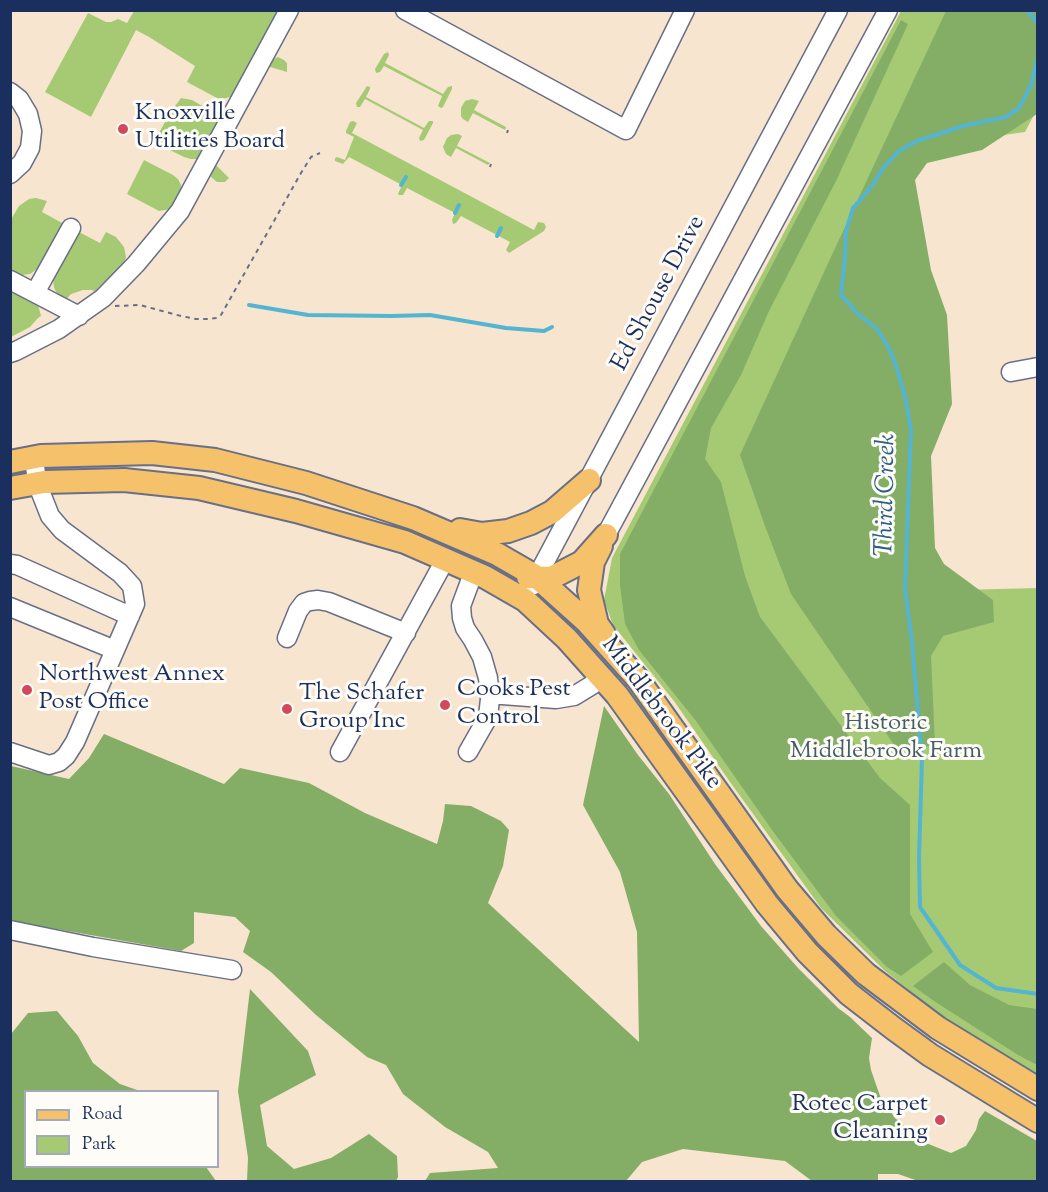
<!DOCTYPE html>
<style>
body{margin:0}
#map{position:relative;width:1048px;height:1192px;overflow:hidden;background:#f7e5d0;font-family:"Sorts Mill Goudy",serif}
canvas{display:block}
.frame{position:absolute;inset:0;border:12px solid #1b2f5e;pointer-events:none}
.legend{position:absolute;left:24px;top:1090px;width:195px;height:78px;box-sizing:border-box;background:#fdfcf7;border:2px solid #a3aaba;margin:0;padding:8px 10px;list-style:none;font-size:18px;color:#1b2f5e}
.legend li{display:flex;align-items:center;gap:12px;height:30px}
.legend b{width:30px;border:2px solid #a3aaba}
</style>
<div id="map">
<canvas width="1048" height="1192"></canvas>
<div class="frame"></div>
<ul class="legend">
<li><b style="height:8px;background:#f6c16b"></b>Road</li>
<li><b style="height:16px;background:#a6ca74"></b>Park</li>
</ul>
</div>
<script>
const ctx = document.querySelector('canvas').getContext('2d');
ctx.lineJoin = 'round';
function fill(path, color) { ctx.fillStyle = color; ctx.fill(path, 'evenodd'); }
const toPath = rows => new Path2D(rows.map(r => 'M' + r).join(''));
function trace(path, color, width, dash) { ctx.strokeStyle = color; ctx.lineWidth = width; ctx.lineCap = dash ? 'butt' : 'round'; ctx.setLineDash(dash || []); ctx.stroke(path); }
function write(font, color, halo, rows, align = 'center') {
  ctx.font = font + ' "Sorts Mill Goudy",serif'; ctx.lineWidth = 6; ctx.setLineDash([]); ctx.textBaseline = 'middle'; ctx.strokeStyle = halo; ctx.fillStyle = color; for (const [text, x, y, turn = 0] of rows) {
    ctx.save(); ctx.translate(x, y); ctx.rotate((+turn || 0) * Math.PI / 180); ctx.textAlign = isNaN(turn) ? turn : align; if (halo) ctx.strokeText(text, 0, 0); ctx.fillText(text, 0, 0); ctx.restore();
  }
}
fill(toPath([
 [134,11,278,11,241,86,234,95,230,97,222,99,217,98,187,82,195,66,149,37,136,30,91,117,45,92,88,13,106,22,111,22,118,19,127,23],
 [901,11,1037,11,1037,109,1025,132,982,138,901,163,922,453,921,591,1037,588,1037,1075,963,1033,885,971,821,908,730,782,674,701,613,625,604,600,612,558],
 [388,52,389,55,385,63,443,94,448,87,452,86,452,89,443,107,441,108,438,106,442,96,384,66,380,72,376,73,375,69,384,54],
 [278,57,284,60,287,63,287,72,267,66,271,60],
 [367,86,370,87,370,89,366,97,424,128,429,121,433,121,433,123,424,140,420,141,419,138,423,130,365,99,360,107,357,107,356,103],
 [181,98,192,100,206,108,213,114,216,122,217,126,199,159,191,159,184,157,154,142,170,113],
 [472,99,479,101,474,110,506,127,505,130,473,113,468,122,463,119,461,116,461,108,465,101],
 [353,121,357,123,352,133,534,230,538,222,544,223,546,227,544,231,509,253,506,250,510,242,461,216,456,223,453,224,452,220,455,213,407,188,403,195,399,195,398,194,402,185,349,157,343,164,335,161,335,158,337,157,345,160,354,137,346,133,346,131,350,122],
 [458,134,462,136,457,146,490,163,488,165,456,148,451,157,446,154,443,147,447,138,451,135],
 [144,160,173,175,178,179,181,185,182,193,171,209,159,211,127,194],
 [215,164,229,178,225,182,217,182,211,177,212,170],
 [36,198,47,201,42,212,64,224,40,267,30,274,21,275,15,274,11,272,10,221,19,206,29,199],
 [77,231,100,243,106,232,116,237,124,247,126,257,123,266,98,292,91,290,83,290,71,294,65,301,58,295,54,288,53,279],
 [10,288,37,301,41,316,38,318,30,327,11,337]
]), '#a6ca74');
fill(toPath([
 [946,11,1037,11,1037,114,982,150,927,163,915,180,931,270,947,315,952,404,931,456,935,548,944,564,993,600,994,622,943,636,931,656,935,745,899,752,791,594,765,526,740,455,830,259],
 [901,20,908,24,837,179,769,311,741,375,711,428,705,459,721,482,745,576,760,617,880,778,910,805,910,914,933,952,901,976,887,967,836,916,772,830,696,721,639,650,625,624,620,585,620,554],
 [604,706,638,755,669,794,715,864,761,926,798,968,838,1008,850,1017,872,1038,869,1058,871,1070,880,1096,895,1118,921,1141,951,1153,966,1146,976,1130,979,1119,985,1111,1037,1141,1037,1181,921,1182,898,1174,878,1174,878,1181,812,1181,785,1161,683,1149,642,1162,626,1181,425,1181,430,1173,498,1168,488,1152,445,1127,403,1094,386,1065,367,1057,316,1015,271,972,243,952,250,931,235,917,194,912,194,943,181,951,11,921,11,766,69,779,89,758,104,734,224,784,240,768,309,783,365,813,437,844,443,821,445,804,471,806,501,821,509,830,503,866,488,903,639,1042,637,932,620,872,583,805],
 [944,962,970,985,1009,1005,1037,1009,1037,1065,1018,1055,934,1001,913,986],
 [250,989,308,1051,316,1075,260,1105,267,1146,294,1169,331,1158,369,1134,397,1156,398,1177,396,1181,247,1181,248,1158,238,1091],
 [57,1011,78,1036,93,1063,120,1084,140,1091,26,1092,26,1166,206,1167,216,1181,11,1181,10,1067,12,1061,11,1034,28,1013]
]), '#84ae66');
trace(toPath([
 [1027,10,1038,24],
 [1038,57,1031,85,1019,108,1006,117,963,126,917,141,899,151,884,167,872,186,853,208,846,231,845,258,841,295,859,315,877,329,890,350,897,369,905,396,911,430,905,589,912,642,922,759,919,858,920,907,960,965,996,988,1038,994],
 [401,185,406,177],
 [455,213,459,205],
 [497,236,501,228],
 [249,305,308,315,391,316,430,315,506,328,544,331,552,327]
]), '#53b5d2', 4);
const minor = toPath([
 [405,10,626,130,685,10],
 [10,92,19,99,28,114,32,131,30,148,22,163,10,174],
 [10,280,79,316],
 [35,293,71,228],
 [10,353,16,351,59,329,103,298,136,264,180,211,289,10],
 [1011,372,1038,367],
 [606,535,888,10],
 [10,564,17,565,130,616],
 [532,586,838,10],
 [10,607,115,650],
 [287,638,298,611,304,603,310,601,318,600,329,602,406,633],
 [489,694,556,699,574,696,592,685,599,675],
 [10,752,49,765,59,762,66,756,75,742,135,604,132,586,120,573,62,530,50,516,37,483,34,457],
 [340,752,445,560],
 [468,752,488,717,490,699,488,678,482,657,473,640,465,628,462,618,461,606,471,579,470,571],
 [10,930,93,947,232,970]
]);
const major = toPath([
 [10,462,41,456,152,453,215,460,306,483,413,518,497,554,537,577,586,621,637,678,787,889,826,935,866,974,938,1028,1038,1089],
 [10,488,44,482,124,480,199,488,296,511,405,542,485,577,525,600,567,639,617,695,767,904,807,952,849,994,893,1028,930,1055,1038,1121],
 [460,530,482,534,508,531,531,523,552,512,589,480],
 [601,546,593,562,589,590,597,624,604,634],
 [528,577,551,578,582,562,606,535]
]);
trace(minor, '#686f86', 21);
trace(major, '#686f86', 26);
trace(toPath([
 [507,133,508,130],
 [490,167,491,164],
 [115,306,140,305,181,316,196,319,208,319,216,318,221,315,301,173,311,157,320,153]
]), '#686f86', 2, [4.5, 4.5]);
trace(minor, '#fff', 18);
trace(major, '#f6c16b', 22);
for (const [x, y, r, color] of [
 [123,129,6,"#d1495b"],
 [27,690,6,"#d1495b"],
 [445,705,6,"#d1495b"],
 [287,709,6,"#d1495b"],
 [940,1120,6,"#d1495b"]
]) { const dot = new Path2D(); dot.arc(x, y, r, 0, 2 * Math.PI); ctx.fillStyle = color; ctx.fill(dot); trace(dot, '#fdfcf7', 2); }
write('24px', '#1b2f5e', '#fdfcf7', [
 ["Knoxville",135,115],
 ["Utilities Board",135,143],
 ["Northwest Annex",39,676],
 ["Post Office",39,704],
 ["Cooks Pest",457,691],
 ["Control",457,719],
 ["The Schafer",299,695],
 ["Group Inc",299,723],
 ["Rotec Carpet",928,1106,"right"],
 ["Cleaning",928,1134,"right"]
], 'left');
write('24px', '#1b2f5e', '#fdfcf7', [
 ["Ed Shouse Drive",660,294,-62],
 ["Middlebrook Pike",660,714,53]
]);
write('24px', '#455e65', '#fdfcf7', [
 ["Historic",886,725],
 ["Middlebrook Farm",886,753]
]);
write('italic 26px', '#2f5e87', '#fdfcf7', [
 ["Third Creek",888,495,-89]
]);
</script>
